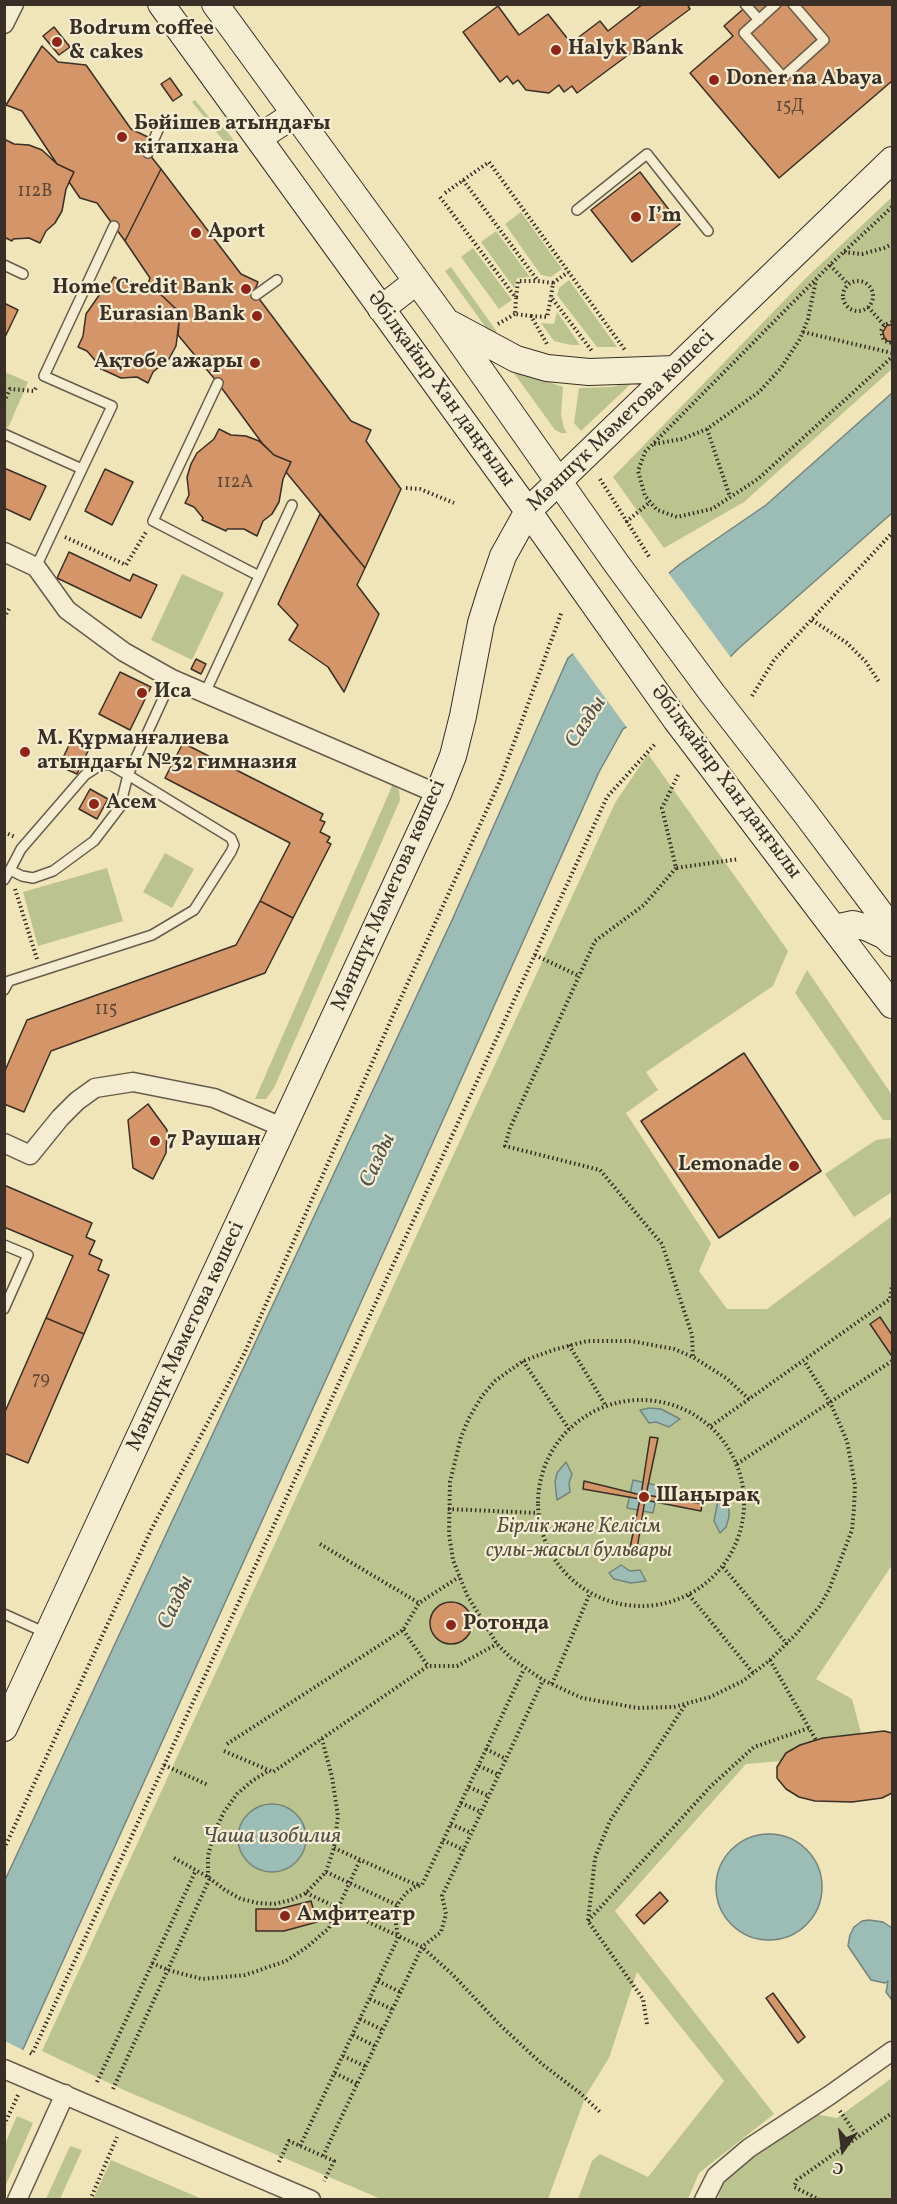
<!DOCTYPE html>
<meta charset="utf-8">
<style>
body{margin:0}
#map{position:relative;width:897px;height:2204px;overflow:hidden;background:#f0e4b9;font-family:Vollkorn,serif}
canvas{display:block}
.frame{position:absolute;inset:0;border:6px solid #392f27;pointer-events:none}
.north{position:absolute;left:813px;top:2120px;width:60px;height:60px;-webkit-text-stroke:4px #f5edd2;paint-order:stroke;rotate:194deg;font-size:16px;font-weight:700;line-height:24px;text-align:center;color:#392f27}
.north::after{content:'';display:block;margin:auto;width:21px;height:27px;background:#392f27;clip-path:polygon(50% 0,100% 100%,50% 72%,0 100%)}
</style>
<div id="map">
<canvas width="897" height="2204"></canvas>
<div class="frame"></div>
<div class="north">С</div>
</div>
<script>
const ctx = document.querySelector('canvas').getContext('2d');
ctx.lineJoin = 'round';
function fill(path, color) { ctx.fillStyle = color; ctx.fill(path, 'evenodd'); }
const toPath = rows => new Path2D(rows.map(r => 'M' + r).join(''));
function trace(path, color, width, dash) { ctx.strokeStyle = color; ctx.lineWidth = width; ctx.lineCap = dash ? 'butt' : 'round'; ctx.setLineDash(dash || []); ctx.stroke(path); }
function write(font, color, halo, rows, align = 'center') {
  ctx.font = font + ' Vollkorn,serif'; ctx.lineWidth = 4.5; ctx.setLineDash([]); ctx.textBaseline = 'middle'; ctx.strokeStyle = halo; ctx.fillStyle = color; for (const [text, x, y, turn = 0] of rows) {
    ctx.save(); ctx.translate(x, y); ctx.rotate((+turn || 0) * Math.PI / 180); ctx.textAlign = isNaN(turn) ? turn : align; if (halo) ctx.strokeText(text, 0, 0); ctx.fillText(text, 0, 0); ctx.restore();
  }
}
fill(toPath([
 [195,100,208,116,226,130,235,142,234,149,231,150,192,102],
 [892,197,892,369,744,502,664,548,613,477,806,278],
 [521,212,562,269,551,277,541,275,505,224],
 [496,231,530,277,517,278,514,288,481,242],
 [473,248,512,300,499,309,461,257],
 [451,267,497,332,492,336,445,271],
 [569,280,617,347,597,347,557,295,559,288],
 [557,312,580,345,571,345,554,341,541,323,554,324],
 [511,369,563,387,561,415,564,428,567,433,561,433,555,430],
 [5,372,28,382,8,428,5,426],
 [634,381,581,431,574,423,579,388,612,387],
 [182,574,224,593,192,660,151,640],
 [648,754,788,951,773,986,646,1072,658,1090,626,1113,711,1243,699,1271,727,1309,767,1309,892,1216,892,1565,816,1679,852,1699,861,1733,823,1738,800,1745,786,1753,781,1761,746,1764,615,1911,774,2114,699,2173,688,2199,578,2199,592,2161,600,2154,648,2177,724,2081,637,1972,609,2058,586,2095,548,2199,381,2199,126,2091,42,2051,615,803],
 [393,784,399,790,400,800,274,1088,266,1099,255,1099],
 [165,853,194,869,172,908,143,892],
 [107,868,123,921,38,946,23,892],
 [807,970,892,1095,892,1120,883,1120,795,993],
 [892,1138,892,1192,854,1217,825,1174,876,1140],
 [892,2078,892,2199,718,2200,721,2184,733,2166,750,2160,814,2114,837,2118],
 [17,2116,33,2123,5,2187,5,2144],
 [70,2146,82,2150,60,2199,46,2199],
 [111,2160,202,2199,93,2199]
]), '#bbc48e');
const water = toPath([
 [892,393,892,513,738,649,719,668,623,729,599,772,394,1229,5,2089,5,1880,453,918,568,658,680,564,766,505,892,393],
 [649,1408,661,1409,680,1419,669,1427,656,1422,649,1423,640,1410,649,1408],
 [566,1462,572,1474,569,1483,570,1492,557,1500,555,1482,557,1473,566,1462],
 [633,1480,659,1486,653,1513,627,1508,633,1480],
 [729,1494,729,1517,726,1527,720,1533,714,1521,718,1500,729,1494],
 [621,1565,630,1571,640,1570,646,1581,631,1583,614,1579,609,1573,621,1565],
 '238 1838a34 34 0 1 1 68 0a34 34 0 1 1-68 0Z',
 '716 1887a53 53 0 1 1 106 0a53 53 0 1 1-106 0Z',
 [869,1920,883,1922,892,1928,892,2000,886,1992,888,1981,885,1983,871,1980,848,1946,850,1935,854,1927,862,1921,869,1920]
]);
fill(water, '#9bbdb6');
trace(water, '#74847d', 1.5);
fill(toPath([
 [667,571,732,659,721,670,628,729,571,651],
 [5,2041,25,2051,7,2090,4,2092]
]), '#f0e4b9');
const building = toPath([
 [643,4,687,4,690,9,577,93,572,86,564,92,559,85,549,93,526,90,518,80,513,84,507,76,500,82,463,32,498,6,519,35,548,14,571,43,600,21,608,31,643,4],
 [749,4,892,4,892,81,779,178,690,73,733,36,724,26,749,4],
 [54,27,70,47,59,55,43,36,54,27],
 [42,46,58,62,86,65,131,129,150,138,145,149,161,169,125,241,97,203,80,198,69,182,74,172,57,164,22,111,6,105,42,46],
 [170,78,182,95,173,101,161,84,170,78],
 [4,139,14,144,29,145,42,150,57,164,74,172,66,189,62,211,55,223,46,231,40,243,29,238,13,239,12,241,4,237,4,139],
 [161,169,241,274,258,282,254,292,351,421,371,430,366,441,401,489,365,568,286,472,291,462,274,455,262,443,218,383,178,335,179,322,184,313,175,308,155,289,147,286,150,278,125,241,161,169],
 [640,172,680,224,632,262,591,210,640,172],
 [114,277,124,282,142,283,155,289,175,308,184,313,179,322,176,346,169,359,153,372,148,383,137,377,121,378,97,367,99,365,87,351,78,347,83,336,86,314,100,294,108,288,114,277],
 [4,303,18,310,4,339,4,303],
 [887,325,892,325,892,342,887,341,884,337,883,332,887,325],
 [219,429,231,435,246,436,259,441,274,455,291,462,283,479,279,502,272,514,263,521,257,536,244,529,227,529,226,531,202,520,203,518,194,507,185,503,189,495,187,477,191,464,197,453,214,439,219,429],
 [4,468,46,486,30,520,4,508,4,468],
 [105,469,133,482,112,525,85,511,105,469],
 [320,514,365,568,357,585,379,614,344,692,328,667,289,640,298,625,278,604,320,514],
 [69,552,130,581,133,574,157,585,141,618,57,578,69,552],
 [196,659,206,664,201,674,191,669,196,659],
 [120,672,151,687,130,730,99,714,120,672],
 [73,737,91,745,77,774,59,766,73,737],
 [183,743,323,814,320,820,325,822,320,832,330,837,327,842,331,844,293,918,260,901,290,843,165,778,183,743],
 [90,789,108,799,97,819,79,809,90,789],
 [260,901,293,918,265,973,51,1051,24,1112,4,1104,4,1073,27,1020,236,945,260,901],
 [744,1053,821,1171,719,1238,641,1121,744,1053],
 [148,1104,167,1130,166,1153,153,1179,133,1168,128,1120,148,1104],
 [4,1185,92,1223,86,1237,95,1241,89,1254,102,1260,98,1270,109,1275,84,1334,46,1318,73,1256,4,1227,4,1185],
 [880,1317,892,1335,892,1353,891,1355,870,1324,880,1317],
 [46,1318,84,1334,28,1463,4,1453,4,1414,46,1318],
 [650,1437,658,1438,646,1495,702,1504,701,1511,645,1500,636,1555,629,1553,640,1499,583,1489,584,1481,641,1495,650,1437],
 '430 1623a21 21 0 1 1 42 0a21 21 0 1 1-42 0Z',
 [884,1731,892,1733,892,1793,882,1798,852,1802,815,1801,799,1797,786,1789,777,1778,777,1767,786,1753,800,1745,823,1738,884,1731],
 [660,1892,668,1901,644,1924,636,1915,660,1892],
 [311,1901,317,1922,284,1931,256,1931,256,1909,279,1909,311,1901],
 [773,1993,805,2037,798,2043,766,1998,773,1993]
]);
fill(building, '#d49568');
trace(building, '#392f27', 1.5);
const lane = toPath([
 [745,4,759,20],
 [776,4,744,33,783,77,824,40,793,4],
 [148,153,161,123],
 [577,210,647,154,708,231],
 [4,265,23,274],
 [256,295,277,280],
 [218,383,153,521,259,576],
 [4,434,82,469,36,567],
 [82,469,112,406,44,376,114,226],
 [205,693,292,505],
 [4,880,10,870,21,849,85,775,99,766,109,764,128,775,120,807,94,841,53,871,33,878,22,876,10,870],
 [4,990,9,981,152,935,194,910,231,852,234,845,231,838,128,775,172,679],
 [4,1245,28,1255,4,1309],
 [4,1614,46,1633]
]);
const street = toPath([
 [4,24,14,4],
 [4,552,36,567,67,610,124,652,172,679,438,794],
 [4,1143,30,1155,60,1118,77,1101,95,1088,133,1082,214,1098,284,1128],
 [4,2069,311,2200],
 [17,2200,65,2094],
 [704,2200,716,2176,749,2148,830,2095,892,2051]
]);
const secondary = toPath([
 [161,4,528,511,676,720,892,1005],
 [215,4,443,317,616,563,712,693,806,814,892,929],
 [258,138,295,114],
 [381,309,417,281],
 [451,324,516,359,547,368,589,372,675,369],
 [835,928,853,924,868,928,885,936,892,943],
 [4,1728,438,794,453,756,463,716,481,623,490,594,503,556,528,511,892,160]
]);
trace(lane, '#675c4c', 12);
trace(street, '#675c4c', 21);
trace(secondary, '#392f27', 28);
trace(toPath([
 [463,180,538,281,553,283,551,297,592,351],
 [445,193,489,162,625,350],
 [440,197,516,298,515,314,531,316,547,344],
 [892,207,833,262,645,452,638,471,645,496,657,510,677,517,712,509,758,479,892,357],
 [844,252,862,254,884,248,892,244],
 [830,265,848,284],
 '843 296a15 15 0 1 1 30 0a15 15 0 1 1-30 0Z',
 [553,283,568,272],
 [516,297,518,281,538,281],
 [868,307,884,325],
 [531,316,547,317,551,297],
 [892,322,884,325,881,331,884,341,892,343],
 [498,324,515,314],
 [803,332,892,353],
 [4,402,10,389,34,391,37,386],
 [707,429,730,497],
 [654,444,682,439,707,429,759,392,781,368,800,339,808,319,816,280],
 [600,479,650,558],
 [406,488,420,489,454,503],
 [626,522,650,502],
 [65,537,126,565,146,532],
 [4,618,9,609],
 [812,620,847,643,866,662,879,682],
 [752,696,774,660,892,533],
 [678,775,662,808,676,868,739,859],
 [4,832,15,837],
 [676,868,644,905,595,941,510,1128,505,1146,600,1170,662,1244,692,1335,693,1357],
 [15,889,37,959],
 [535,955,579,976],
 [569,1345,606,1406],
 [523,1361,569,1429],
 [749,1399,726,1378,693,1357,674,1349,631,1341,587,1341,553,1350,523,1361,495,1381,482,1396,469,1418,461,1437,450,1482,449,1534,453,1560,467,1595,497,1644,511,1658,543,1680,582,1698,638,1708,674,1707,710,1697,743,1681,770,1660,797,1633,819,1607,829,1590,852,1530,854,1508,855,1485,847,1441,830,1402,804,1361],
 '538 1503a103 103 0 1 1 206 0a103 103 0 1 1-206 0Z',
 [711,1426,890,1299,892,1286],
 [737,1464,892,1361],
 [448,1509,538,1513],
 [320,1544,419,1603],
 [723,1567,787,1644],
 [689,1595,753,1673],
 [403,1630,428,1666],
 [770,1660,816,1740],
 [552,1684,590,1593],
 [227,1744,403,1630,419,1603,459,1577],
 [486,1749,506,1759],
 [224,1751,273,1772,428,1666,457,1666,497,1644],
 [164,1765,208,1785],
 [479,1766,499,1775],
 [469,1787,489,1796],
 [461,1803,481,1812],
 [451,1824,471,1833],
 [443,1840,464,1850],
 [334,1848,412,1883,421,1885],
 [4,1849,151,1530,244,1354,394,1013,500,781,562,611],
 [174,1858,208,1877,225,1890,241,1899,258,1903,274,1904,291,1900,306,1893,326,1872,334,1848,338,1816,332,1777,322,1739],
 [326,1872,397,1905],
 [208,1877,208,1856,214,1833,224,1812,237,1794,252,1781,268,1771],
 [306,1893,422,1947,453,1975,500,2025,542,2064,580,2093,601,2113],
 [588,1921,711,1786,754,1747,809,1728],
 [152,1963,168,1970,202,1979,245,1975,286,1961,307,1947,329,1928,360,1860],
 [378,1981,400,1992],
 [370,1999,392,2009],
 [360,2019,383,2030],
 [647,2024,643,1999,588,1921,595,1858,610,1821,685,1705],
 [353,2035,375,2046],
 [30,2053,32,2054,607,797,655,744],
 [343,2056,365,2066],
 [335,2073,357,2084],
 [97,2082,196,1870],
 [113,2089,210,1878],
 [840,2111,858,2137],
 [4,2125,19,2093],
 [300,2146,398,1938,395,1917,397,1905,406,1893,415,1887,422,1885,524,1669],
 [323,2156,422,1947,441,1932,446,1914,442,1896,543,1680],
 [279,2162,289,2141,323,2156,334,2161,324,2181],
 [90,2200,117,2137],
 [820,2200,794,2187,797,2180,892,2113]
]), '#392f27', 4, [1.5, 3]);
trace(lane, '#f5edd2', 9);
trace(street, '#f5edd2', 18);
trace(secondary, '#f5edd2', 26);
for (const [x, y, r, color] of [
 [57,42,6,"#8f2418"],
 [556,50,6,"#8f2418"],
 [714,80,6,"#8f2418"],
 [122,137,6,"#8f2418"],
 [636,217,6,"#8f2418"],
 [196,233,6,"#8f2418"],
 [246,289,6,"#8f2418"],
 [257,316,6,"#8f2418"],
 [255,363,6,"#8f2418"],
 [142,693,6,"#8f2418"],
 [25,752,6,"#8f2418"],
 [94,804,6,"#8f2418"],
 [155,1141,6,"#8f2418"],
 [794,1166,6,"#8f2418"],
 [644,1497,6,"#8f2418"],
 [451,1625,6,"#8f2418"],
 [285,1916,6,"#8f2418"]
]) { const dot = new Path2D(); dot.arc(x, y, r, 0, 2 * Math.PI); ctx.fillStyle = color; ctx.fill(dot); trace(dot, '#f5edd2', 2); }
write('18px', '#604837', null, [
 ["15Д",790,108],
 ["112В",35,193],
 ["112А",235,484],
 ["115",106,1011],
 ["79",41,1381]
]);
write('bold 21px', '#392f27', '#f5edd2', [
 ["Bodrum coffee",69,30],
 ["& cakes",69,54],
 ["Halyk Bank",568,50],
 ["Doner na Abaya",726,80],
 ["Бәйішев атындағы",134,125],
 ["кітапхана",134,149],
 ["I’m",648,217],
 ["Aport",208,233],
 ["Home Credit Bank",234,289,"right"],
 ["Eurasian Bank",245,316,"right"],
 ["Ақтөбе ажары",243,363,"right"],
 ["Иса",154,693],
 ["М. Құрманғалиева",37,740],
 ["атындағы №32 гимназия",37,764],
 ["Асем",106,804],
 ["7 Раушан",167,1141],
 ["Lemonade",782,1166,"right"],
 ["Шаңырақ",656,1497],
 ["Ротонда",463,1625],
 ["Амфитеатр",297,1916]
], 'left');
write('21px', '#392f27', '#f5edd2', [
 ["Әбілқайыр Хан даңғылы",440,390,54],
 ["Мәншүк Мәметова көшесі",622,422,-44],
 ["Әбілқайыр Хан даңғылы",725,783,53],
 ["Мәншүк Мәметова көшесі",390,896,-66],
 ["Мәншүк Мәметова көшесі",187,1337,-65]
]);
write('italic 21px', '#534d3c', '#f5edd2', [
 ["Бірлік және Келісім",579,1528],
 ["сулы-жасыл бульвары",579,1552]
]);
write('italic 22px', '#52524b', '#f5edd2', [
 ["Сазды",587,723,-57],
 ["Сазды",379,1161,-65],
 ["Сазды",177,1603,-65],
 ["Чаша изобилия",272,1838]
]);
</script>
